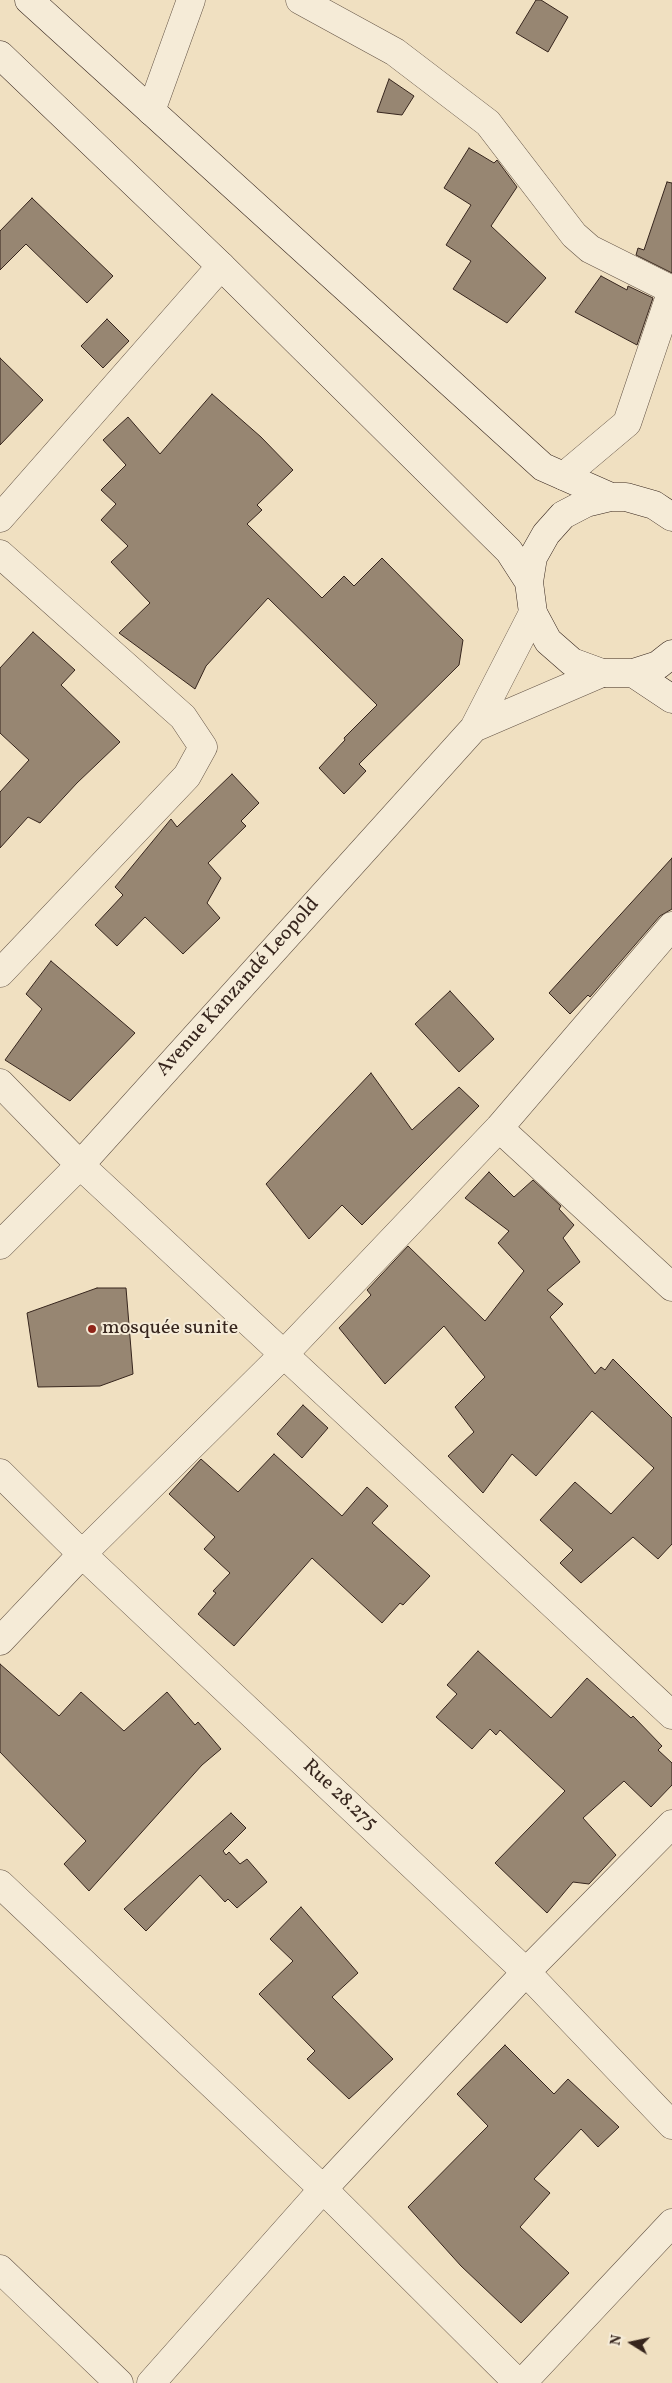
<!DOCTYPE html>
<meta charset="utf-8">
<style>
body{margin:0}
#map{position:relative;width:672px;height:2383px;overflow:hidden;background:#f0e0c1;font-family:Vollkorn,serif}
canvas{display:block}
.north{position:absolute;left:607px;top:2318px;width:50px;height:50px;-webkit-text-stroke:4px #f5ebd7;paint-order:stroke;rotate:280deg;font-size:14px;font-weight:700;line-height:20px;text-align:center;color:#36251d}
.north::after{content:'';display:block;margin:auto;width:18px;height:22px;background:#36251d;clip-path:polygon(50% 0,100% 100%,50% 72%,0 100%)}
</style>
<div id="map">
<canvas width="672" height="2383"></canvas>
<div class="north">N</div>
</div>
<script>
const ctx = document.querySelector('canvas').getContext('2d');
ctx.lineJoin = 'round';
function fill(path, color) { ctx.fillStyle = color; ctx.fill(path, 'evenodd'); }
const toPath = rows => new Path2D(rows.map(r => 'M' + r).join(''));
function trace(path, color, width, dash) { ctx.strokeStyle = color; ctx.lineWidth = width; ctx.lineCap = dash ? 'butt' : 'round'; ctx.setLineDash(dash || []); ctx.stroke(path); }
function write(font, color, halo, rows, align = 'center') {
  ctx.font = font + ' Vollkorn,serif'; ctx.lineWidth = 4; ctx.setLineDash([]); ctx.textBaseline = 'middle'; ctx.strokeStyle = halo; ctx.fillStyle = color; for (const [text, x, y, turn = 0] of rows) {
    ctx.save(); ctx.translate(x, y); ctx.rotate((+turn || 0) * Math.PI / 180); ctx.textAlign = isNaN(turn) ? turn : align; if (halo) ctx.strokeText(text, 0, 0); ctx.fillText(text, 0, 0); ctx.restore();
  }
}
const building = toPath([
 [536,0,541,0,568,17,548,52,516,33,536,0],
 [389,79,414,96,402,115,377,112,389,79],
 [469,148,494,163,497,160,517,187,491,226,546,278,507,323,453,289,471,261,446,245,471,205,444,188,469,148],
 [667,182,672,183,672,273,636,255,638,248,644,250,667,182],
 [32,198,113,276,87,303,26,244,0,270,0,231,32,198],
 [601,276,627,290,628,286,653,298,637,345,575,312,601,276],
 [107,319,129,341,103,368,81,346,107,319],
 [0,358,43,400,0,445,0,358],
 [212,394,261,437,293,470,257,505,262,510,247,524,322,598,344,576,354,586,382,558,463,640,459,665,359,764,366,771,344,794,319,768,345,740,344,738,377,705,268,598,206,666,195,689,119,633,150,603,111,562,128,546,101,520,116,504,101,490,126,465,103,440,128,417,160,454,212,394],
 [33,632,75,670,61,685,120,742,77,783,40,823,28,817,0,848,0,792,29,760,0,733,0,668,33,632],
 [232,774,259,803,241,821,246,826,208,863,221,878,207,903,220,918,183,954,145,917,117,946,95,925,123,895,115,887,171,819,177,827,232,774],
 [672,858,672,909,660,916,590,997,588,995,570,1014,549,993,672,858],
 [51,961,135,1033,70,1101,5,1060,42,1009,26,994,51,961],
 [450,991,494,1039,459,1072,415,1024,450,991],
 [371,1073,412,1130,459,1087,479,1106,362,1225,342,1205,309,1239,266,1184,371,1073],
 [489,1172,514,1197,533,1180,561,1206,559,1209,574,1225,563,1238,580,1262,547,1290,563,1304,550,1317,595,1374,601,1367,605,1370,613,1359,672,1418,672,1544,658,1559,633,1537,581,1583,560,1563,573,1550,540,1520,575,1482,611,1514,654,1468,592,1411,536,1476,512,1454,483,1493,448,1456,474,1432,455,1407,485,1377,444,1326,385,1384,339,1328,371,1295,367,1290,408,1246,485,1321,524,1271,498,1243,509,1231,465,1198,489,1172],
 [97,1288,126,1288,133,1374,100,1386,38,1387,27,1313,97,1288],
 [303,1405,328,1428,302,1458,277,1434,303,1405],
 [274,1454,342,1516,367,1487,388,1506,372,1523,430,1576,403,1605,400,1603,382,1623,312,1558,234,1646,198,1614,216,1593,213,1591,230,1573,204,1549,215,1537,169,1494,201,1459,238,1492,274,1454],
 [478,1651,551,1718,587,1678,631,1718,633,1716,662,1746,658,1750,672,1763,672,1785,651,1807,624,1781,583,1818,616,1855,589,1884,573,1882,547,1913,495,1863,565,1791,500,1730,496,1735,490,1729,472,1749,436,1717,457,1694,447,1685,478,1651],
 [0,1664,59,1716,81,1692,124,1731,167,1692,195,1725,198,1722,221,1749,202,1765,89,1891,64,1864,86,1841,0,1752,0,1664],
 [231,1813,246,1828,223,1851,226,1855,229,1852,240,1864,247,1859,267,1882,237,1908,228,1899,225,1902,200,1875,146,1931,124,1909,231,1813],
 [301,1907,358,1973,332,1997,393,2059,349,2099,307,2059,315,2051,259,1994,293,1961,270,1939,301,1907],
 [505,2045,554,2094,568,2079,619,2127,598,2147,581,2129,534,2179,550,2193,520,2227,569,2273,521,2323,461,2266,408,2207,488,2126,457,2094,505,2045]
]);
fill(building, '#978672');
trace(building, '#36251d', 1);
const minor = toPath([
 [300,0,395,52,488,123,574,235,590,249,672,290],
 [151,111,191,0],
 [564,476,627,423,672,290],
 [0,518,221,266],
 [0,554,183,717,203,747,187,776,0,973],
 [474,728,602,673],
 [0,1083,80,1165,672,1715],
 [499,1128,672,1287],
 [0,1245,80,1165,474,728,533,613],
 [0,1473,82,1554,526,1972,672,2125],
 [0,1641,82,1554,284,1354,499,1128,672,926],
 [0,1884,323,2189,518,2383],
 [0,2269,119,2383],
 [151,2383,323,2189,526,1972,672,1824],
 [522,2383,672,2223]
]);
const secondary = toPath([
 [29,0,543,467,611,497],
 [0,55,221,266,509,551,529,582],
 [672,517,654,505,626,497,611,497,586,503,563,515,546,534,533,557,529,582,533,613,548,641,572,662,602,673,633,673,658,665,672,654],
 [633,673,672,699]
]);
trace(minor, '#645446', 29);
trace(secondary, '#36251d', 29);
trace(minor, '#f5ebd7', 28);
trace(secondary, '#f5ebd7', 28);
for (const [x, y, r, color] of [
 [92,1329,5,"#8f2418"]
]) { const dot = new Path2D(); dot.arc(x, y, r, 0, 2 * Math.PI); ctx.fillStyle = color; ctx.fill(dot); trace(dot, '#f5ebd7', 2); }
write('20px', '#36251d', '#f5ebd7', [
 ["Avenue Kanzandé Leopold",239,988,-48],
 ["Rue 28.275",339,1796,43]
]);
write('20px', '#36251d', '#f5ebd7', [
 ["mosquée sunite",102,1329]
], 'left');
</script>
